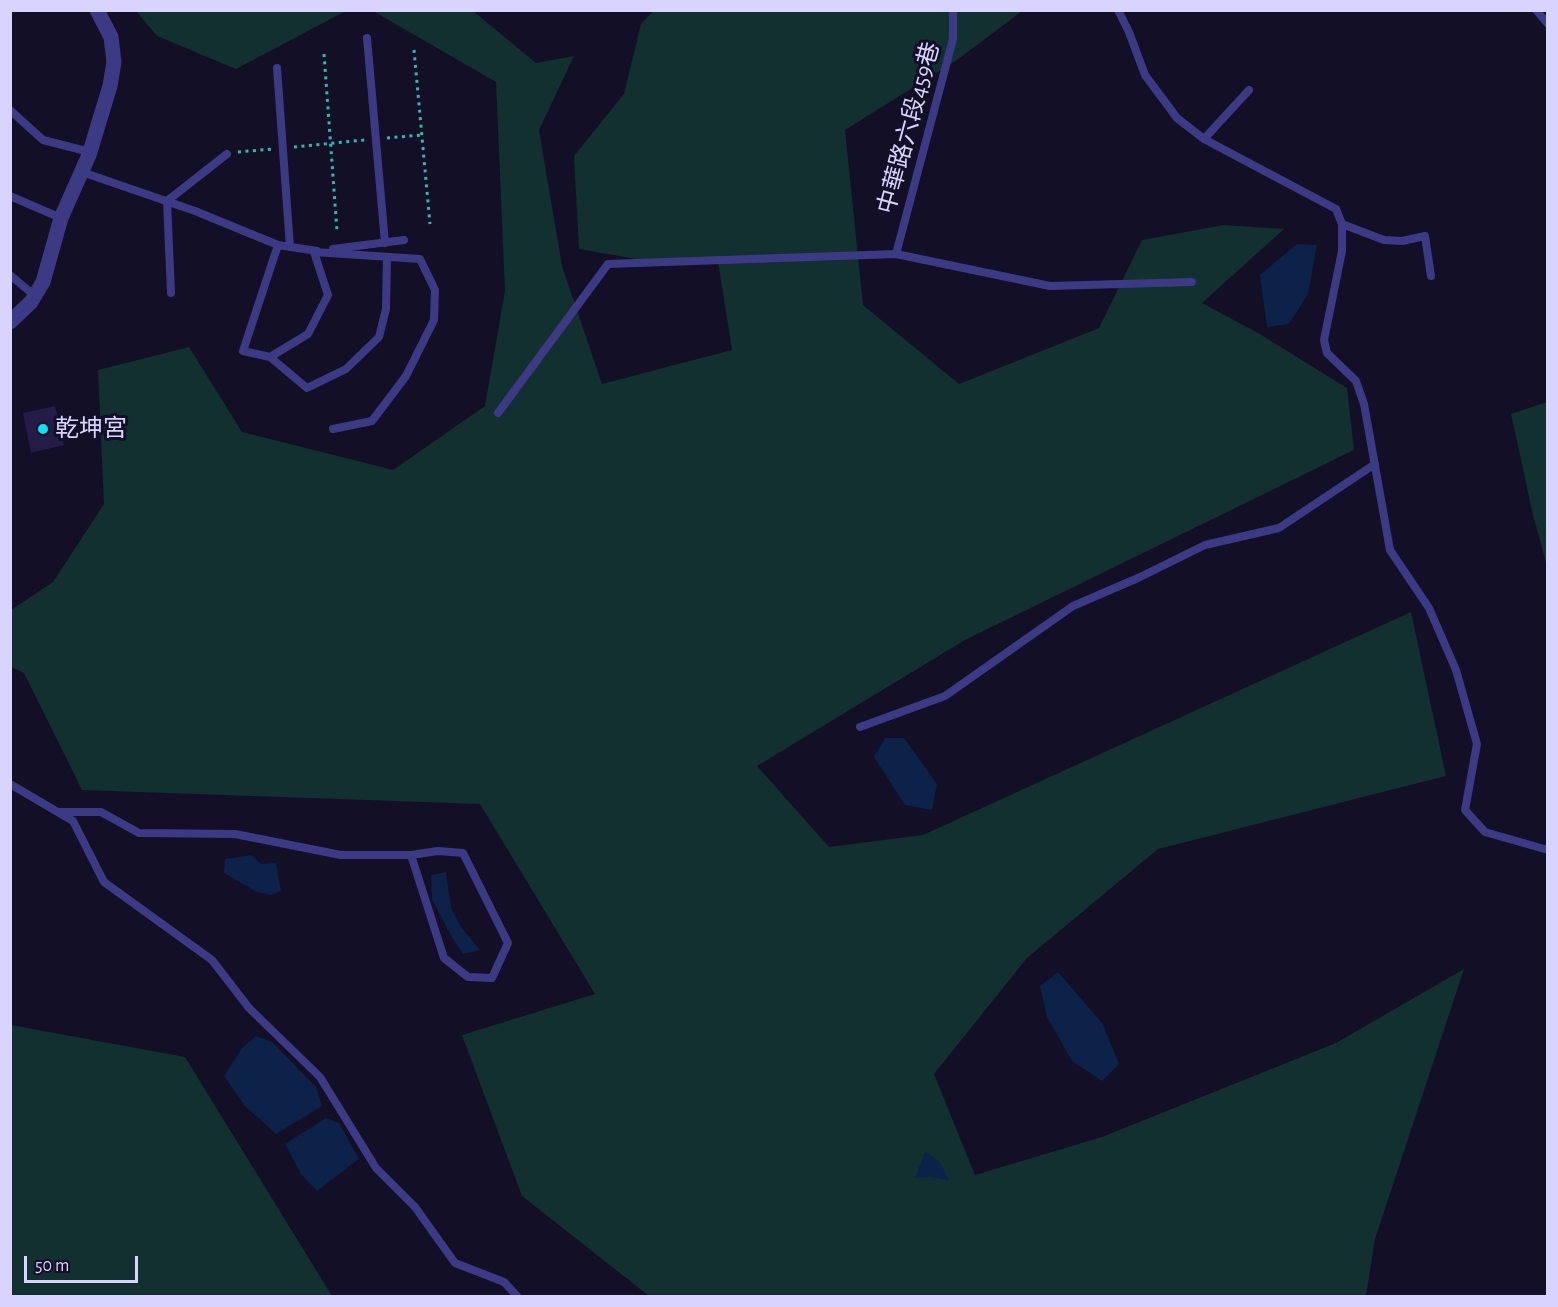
<!DOCTYPE html>
<meta charset="utf-8">
<style>
body{margin:0}
#map{position:relative;width:1558px;height:1307px;overflow:hidden;background:#130f26;font-family:"Alegreya Sans",sans-serif}
canvas{display:block}
.frame{position:absolute;inset:0;border:12px solid #d9d4ff;pointer-events:none}
.scale{position:absolute;left:24px;top:1256px;width:114px;height:27px;box-sizing:border-box;border:3px solid #d9d4ff;border-top:0;padding-left:8px;font-size:18px;line-height:21px;white-space:nowrap;color:#d9d4ff;-webkit-text-stroke:4px #130f26;paint-order:stroke}
</style>
<div id="map">
<canvas width="1558" height="1307"></canvas>
<div class="frame"></div>
<div class="scale">50 m</div>
</div>
<script>
const ctx = document.querySelector('canvas').getContext('2d');
ctx.lineJoin = 'round';
function fill(path, color) { ctx.fillStyle = color; ctx.fill(path, 'evenodd'); }
const toPath = rows => new Path2D(rows.map(r => 'M' + r).join(''));
function trace(path, color, width, dash) { ctx.strokeStyle = color; ctx.lineWidth = width; ctx.lineCap = dash ? 'butt' : 'round'; ctx.setLineDash(dash || []); ctx.stroke(path); }
function write(font, color, halo, rows, align = 'center') {
  ctx.font = font + ' "Alegreya Sans","Noto Sans TC",sans-serif'; ctx.lineWidth = 6; ctx.setLineDash([]); ctx.textBaseline = 'middle'; ctx.strokeStyle = halo; ctx.fillStyle = color; for (const [text, x, y, turn = 0] of rows) {
    ctx.save(); ctx.translate(x, y); ctx.rotate((+turn || 0) * Math.PI / 180); ctx.textAlign = isNaN(turn) ? turn : align; if (halo) ctx.strokeText(text, 0, 0); ctx.fillText(text, 0, 0); ctx.restore();
  }
}
fill(toPath([
 [136,11,346,11,236,69,157,36],
 [373,11,473,11,536,63,574,56,539,130,562,266,602,384,732,350,718,261,659,263,579,249,574,156,624,94,641,24,653,11,1022,11,957,60,845,130,863,305,959,384,1099,328,1142,240,1224,225,1284,229,1202,303,1258,333,1347,388,1354,450,965,640,757,766,829,847,923,835,1411,612,1446,776,1158,849,1027,958,934,1074,975,1175,1102,1137,1336,1043,1464,969,1375,1239,1366,1296,649,1296,522,1196,462,1035,595,994,480,804,82,790,24,673,11,667,11,610,53,582,104,504,98,370,189,347,242,432,393,470,485,406,505,291,496,82],
 [1547,402,1548,402,1547,566,1533,515,1511,414],
 [11,1025,185,1057,332,1296,11,1296]
]), '#12302f');
fill(toPath([
 [1297,244,1317,245,1308,294,1289,324,1267,327,1260,275],
 [885,738,904,738,937,784,932,810,905,805,874,757],
 [251,855,261,864,276,863,281,891,271,895,257,892,224,873,225,859],
 [446,872,451,908,461,927,480,950,463,954,451,936,432,899,431,875],
 [1058,972,1103,1024,1119,1064,1102,1081,1072,1061,1047,1017,1040,986],
 [256,1036,272,1042,316,1087,322,1106,276,1134,245,1106,224,1076,242,1048],
 [326,1118,339,1123,359,1159,317,1191,301,1174,285,1144],
 [925,1152,939,1161,949,1180,930,1177,915,1178]
]), '#0c2248');
fill(toPath([
 [55,406,64,445,31,453,23,413]
]), '#241b47');
trace(toPath([
 [414,50,430,224],
 [324,54,337,231],
 [387,138,422,135],
 [294,147,365,140],
 [238,152,273,149]
]), '#2fb8b0', 3, [3, 4.5]);
trace(toPath([
 [1118,10,1129,32,1145,75,1177,118,1204,139,1336,209,1342,224,1342,251,1324,340,1327,353,1356,381,1364,404,1390,550,1429,608,1456,670,1477,744,1465,810,1485,832,1548,850],
 [1536,10,1548,24],
 [367,38,385,243],
 [277,68,290,247],
 [10,110,43,140,86,151,89,155],
 [1204,139,1249,90],
 [82,172,195,211,278,245,317,251],
 [10,196,61,218],
 [1342,224,1384,240,1402,241,1425,236,1431,276],
 [278,245,243,351,270,357,307,388,346,369,379,337,386,309,387,257],
 [333,249,404,240],
 [896,254,953,39,953,10],
 [10,275,35,296],
 [171,293,167,201,227,154],
 [270,357,308,334,328,295,314,252,420,259,435,290,434,320,406,376,372,421,333,429],
 [498,413,608,264,896,254,1050,286,1192,282],
 [860,727,945,696,1073,606,1138,578,1205,545,1279,528,1375,464],
 [10,784,73,821,104,882,212,960,249,1008,320,1077,376,1168,415,1207,455,1263,504,1282,517,1296],
 [58,812,101,812,139,833,235,834,341,855,411,855,444,958,468,977,492,978,508,943,463,853,438,851,411,855]
]), '#3d3a85', 8);
trace(toPath([
 [10,322,31,302,43,282,61,218,89,155,110,86,114,62,111,37,97,10]
]), '#3d3a85', 15);
for (const [x, y, r, color] of [
 [43,429,6,"#00e5ff"]
]) { const dot = new Path2D(); dot.arc(x, y, r, 0, 2 * Math.PI); ctx.fillStyle = color; ctx.fill(dot); trace(dot, '#130f26', 2); }
write('24px', '#d9d4ff', '#130f26', [
 ["中華路六段459巷",909,128,-75]
]);
write('24px', '#d9d4ff', '#130f26', [
 ["乾坤宮",55,429]
], 'left');
</script>
